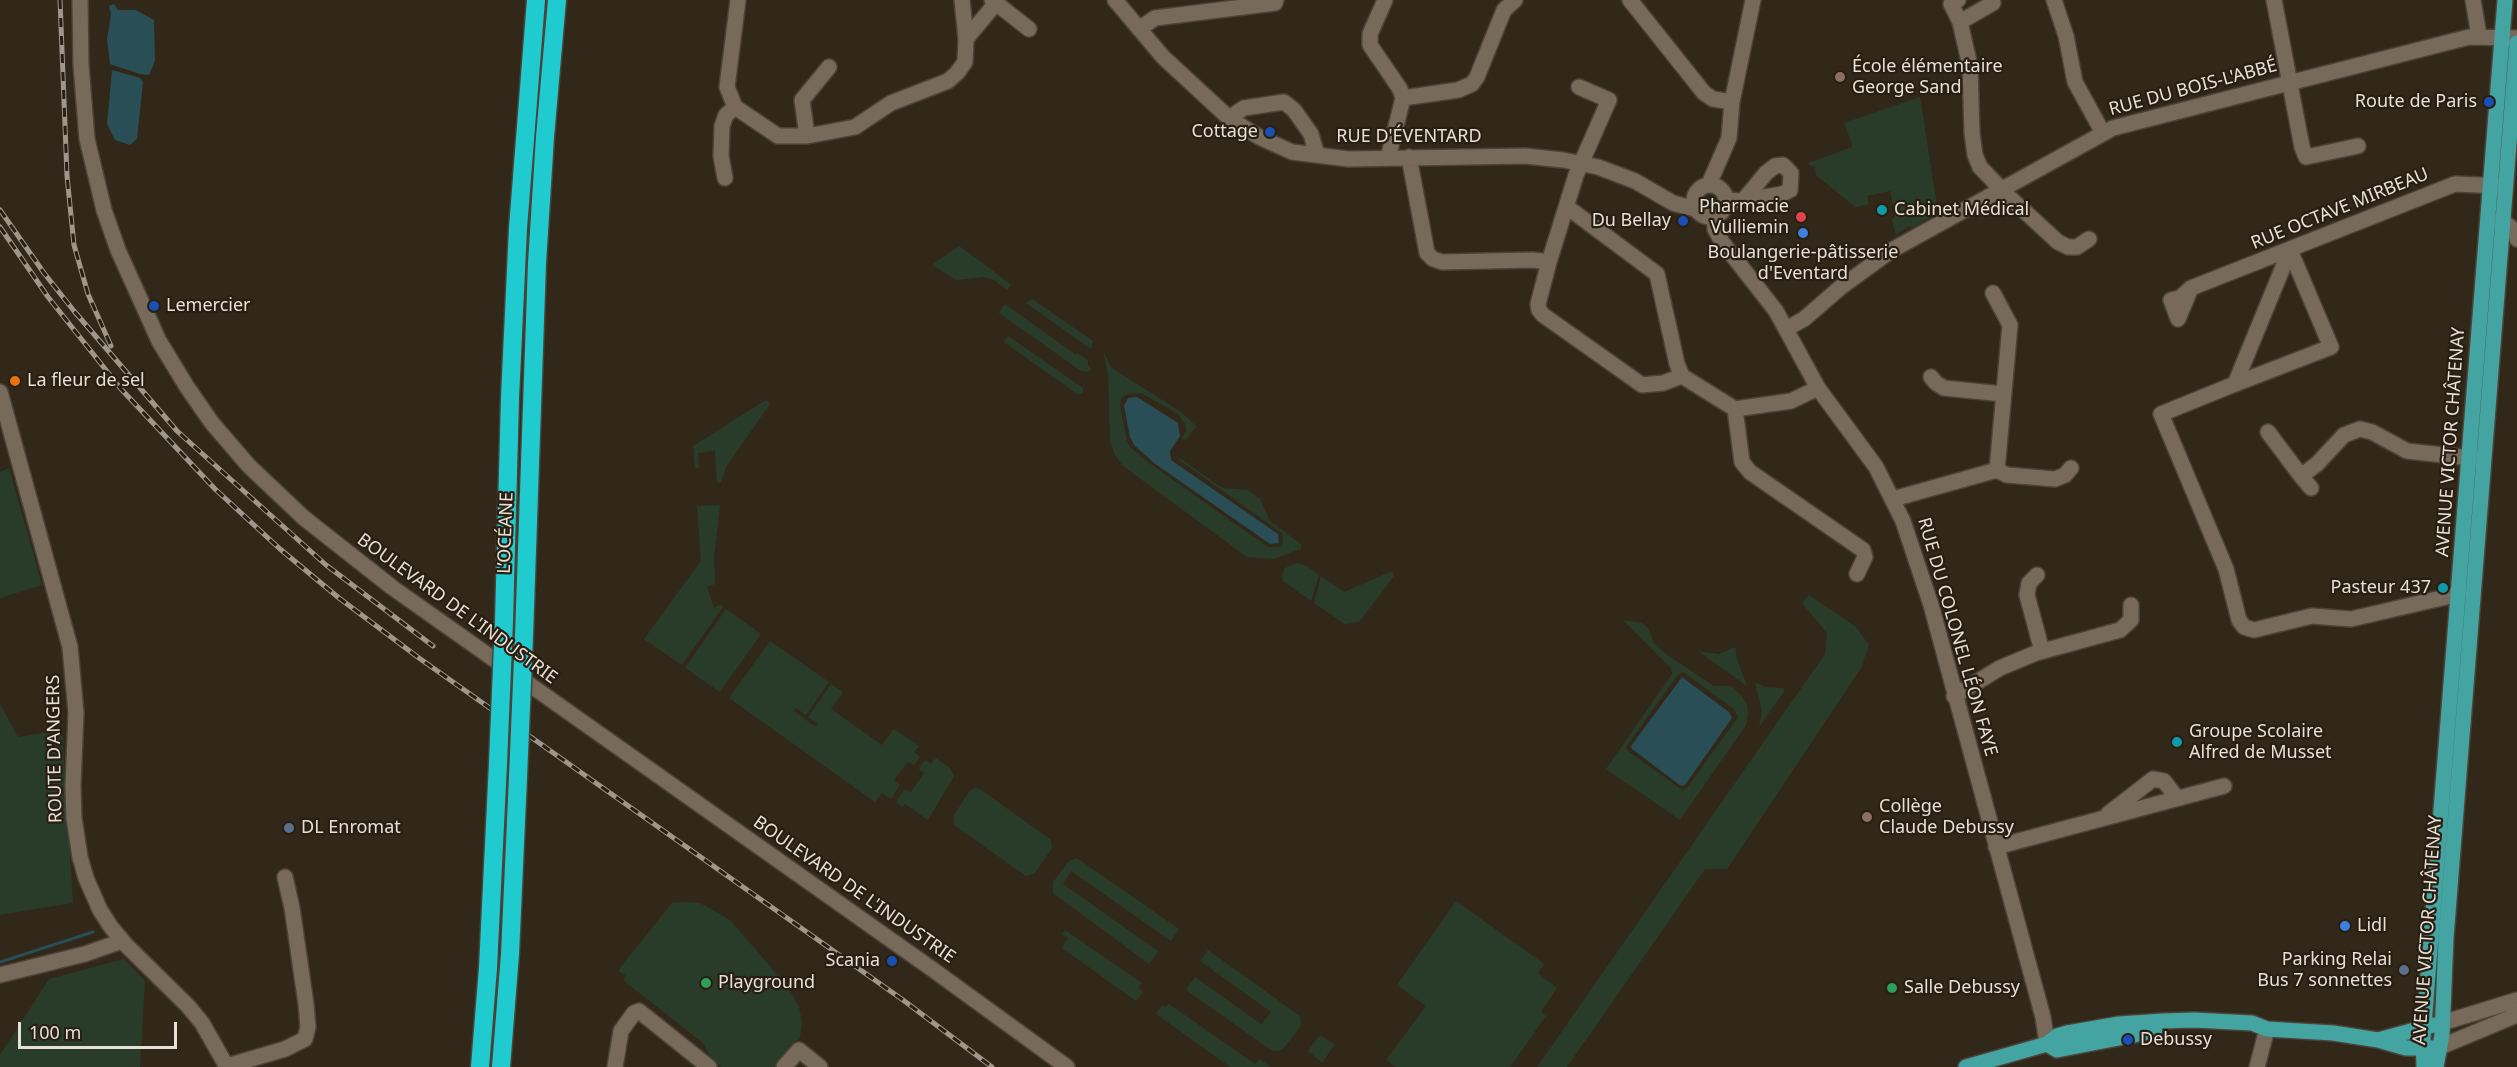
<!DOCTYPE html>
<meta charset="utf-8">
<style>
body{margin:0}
#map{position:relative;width:2517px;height:1067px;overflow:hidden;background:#32281a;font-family:"Noto Sans",sans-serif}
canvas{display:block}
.scale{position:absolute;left:18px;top:1022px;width:159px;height:27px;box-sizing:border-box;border:3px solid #e7e0d7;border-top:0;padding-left:8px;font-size:18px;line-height:21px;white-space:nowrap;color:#e7e0d7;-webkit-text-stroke:4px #281e11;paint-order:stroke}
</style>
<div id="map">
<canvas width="2517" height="1067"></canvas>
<div class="scale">100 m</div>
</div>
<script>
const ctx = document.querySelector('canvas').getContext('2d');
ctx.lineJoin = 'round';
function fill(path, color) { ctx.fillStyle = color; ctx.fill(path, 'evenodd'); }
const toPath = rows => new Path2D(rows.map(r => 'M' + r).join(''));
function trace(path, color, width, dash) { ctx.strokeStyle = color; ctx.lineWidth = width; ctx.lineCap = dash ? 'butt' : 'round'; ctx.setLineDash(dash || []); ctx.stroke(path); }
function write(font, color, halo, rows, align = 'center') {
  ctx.font = font + ' "Noto Sans",sans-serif'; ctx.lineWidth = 4.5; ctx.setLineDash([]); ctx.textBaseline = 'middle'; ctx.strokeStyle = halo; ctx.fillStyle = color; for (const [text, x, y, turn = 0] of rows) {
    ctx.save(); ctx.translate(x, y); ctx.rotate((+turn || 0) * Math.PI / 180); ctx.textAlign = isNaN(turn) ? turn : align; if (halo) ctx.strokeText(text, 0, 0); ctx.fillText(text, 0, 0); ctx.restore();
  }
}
fill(toPath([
 [1920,97,1938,212,1912,228,1908,226,1896,235,1892,220,1895,216,1890,191,1867,196,1869,204,1855,207,1816,175,1815,166,1811,166,1808,163,1853,147,1844,123],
 [959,246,988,267,1011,285,1007,290,994,280,983,277,956,280,932,265],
 [1032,299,1093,341,1091,349,1026,303],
 [1005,304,1076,355,1078,353,1088,361,1088,365,1091,369,1089,372,1081,371,999,313],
 [1008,336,1083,388,1083,393,1077,394,1004,342],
 [1103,352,1112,368,1181,412,1196,426,1186,440,1182,438,1186,431,1185,424,1178,414,1141,393,1125,395,1121,399,1120,405,1127,441,1130,447,1149,463,1268,547,1279,547,1283,542,1282,533,1179,460,1180,458,1222,488,1248,490,1260,499,1270,521,1301,544,1301,549,1273,559,1247,557,1123,466,1115,455,1110,442,1108,372],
 [766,400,770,404,726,467,721,482,717,483,715,451,698,453,699,468,695,468,693,446],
 [9,468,42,585,0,598,0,472],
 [720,505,714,558,715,584,707,587,714,608,721,604,723,607,682,665,644,639,701,561,697,506],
 [1297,563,1307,566,1319,575,1311,601,1283,581,1282,575,1285,568],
 [1392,571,1394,576,1359,622,1345,624,1314,603,1321,576,1344,592],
 [1809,595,1856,627,1869,645,1861,668,1727,869,1705,869,1567,1067,1537,1067,1825,654,1827,633,1802,603],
 [726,609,761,634,720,692,685,668],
 [1623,620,1642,623,1648,628,1654,643,1666,654,1714,686,1731,686,1741,695,1747,704,1748,715,1746,725,1680,820,1606,769,1672,674,1671,668],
 [1683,672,1734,709,1738,717,1687,788,1682,790,1628,751,1626,747,1677,676],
 [770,641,829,682,806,715,796,708,794,711,816,727,818,724,808,717,831,684,843,692,831,709,882,745,894,729,919,746,914,752,920,757,914,765,908,762,894,780,900,785,891,799,882,793,875,802,729,698],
 [1735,647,1737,659,1747,686,1698,651,1719,654],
 [1755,682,1765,687,1783,688,1785,690,1759,727,1762,712],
 [0,704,18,737,62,730,73,903,0,915],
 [936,758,950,768,954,776,928,820,905,804,902,807,896,802,905,789,911,792,924,773,919,769,925,760,931,764],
 [975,788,980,789,1051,840,1052,848,1035,873,1026,876,954,825,954,815,970,790],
 [1077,858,1179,929,1171,941,1071,871,1063,884,1158,951,1149,964,1053,893,1053,882,1069,861],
 [1456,901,1544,964,1538,973,1557,988,1541,1012,1546,1016,1510,1067,1396,1067,1386,1060,1426,1006,1397,985],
 [686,902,700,903,730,920,788,987,799,1007,802,1022,800,1037,775,1067,721,1067,711,1058,703,1043,623,980,626,976,619,971,620,968,672,903],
 [1065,930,1142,983,1138,988,1143,992,1136,1001,1062,948,1068,938,1062,934],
 [1208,950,1300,1016,1301,1026,1284,1048,1278,1051,1271,1050,1186,990,1195,977,1261,1024,1271,1012,1200,961],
 [124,959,145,981,140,1067,0,1067,0,1055,49,979],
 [1169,1004,1255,1064,1259,1059,1271,1067,1230,1067,1156,1014,1162,1005,1165,1007],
 [1321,1036,1335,1044,1322,1063,1308,1051,1317,1038]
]), '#293c29');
fill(toPath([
 [114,4,118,10,136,10,154,20,155,61,149,75,140,74,110,64,107,39,111,14,109,6],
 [112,70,140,78,143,82,137,139,130,145,115,140,107,124],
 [1137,397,1178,423,1180,436,1170,451,1171,460,1278,534,1279,543,1270,544,1154,463,1134,445,1130,437,1124,406,1128,398],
 [1682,677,1729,712,1732,718,1685,785,1681,786,1632,749,1631,746]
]), '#294e55');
trace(toPath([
 [0,962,93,932]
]), '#294e55', 3);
const minor = toPath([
 [80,0,81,65,87,139,104,210,118,250,159,341,187,387,212,423,249,466,304,518,393,588,932,969,1067,1067],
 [962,0,966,39],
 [1115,0,1163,57,1229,118,1259,137,1292,152,1348,159,1525,156,1563,160,1598,167,1635,181,1673,203,1695,209],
 [1385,0,1370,34,1370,45,1400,89,1403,98],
 [1630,0,1704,93,1713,99,1732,102],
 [1958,0,1951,4,1960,22,1970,66,1972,133,1975,155,1980,167,2008,196,2058,242,2068,247,2077,247,2089,239],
 [2054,0,2066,36,2075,82,2103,133],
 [2274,0,2302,147,2306,157,2358,146],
 [2473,0,2479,36],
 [996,3,1029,29],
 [1960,22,1993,3,1991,0],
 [1139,29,1155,18,1275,3,1276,0],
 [1579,87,1609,100,1576,175,1549,262,1538,304,1539,310,1543,315,1642,385,1663,383,1682,376,1735,409],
 [735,107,778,136,807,136,855,127,891,103,948,81,957,73,965,62,966,39,996,3,992,0],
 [1229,118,1244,108,1284,102,1294,110,1311,134,1317,155],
 [807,136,802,100,829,67],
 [1409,157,1427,253,1433,259,1442,262,1533,260,1549,262],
 [1388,158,1403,98,1458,90,1472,84,1477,77,1504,10,1515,0],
 [725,178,721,156,722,126,726,115,735,107,727,87,738,0],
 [1709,184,1729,138,1732,102,1753,0],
 '1694 201a16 16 0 1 1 32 0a16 16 0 1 1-32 0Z',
 [1726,200,1740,201,1747,200,1782,194,1790,190,1791,173,1783,165,1775,166,1766,173,1743,201],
 [1567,207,1657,274,1677,364,1682,376],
 [1714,216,1715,229,1722,242,1776,311,1818,388,1876,467,1903,521,1931,605,2043,1017,2047,1044],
 [2493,221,2503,222,2509,226,2515,231,2517,239],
 [2290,250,2235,384,2161,414,2226,569,2239,620,2244,627,2254,630,2312,616,2351,619,2459,594],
 [2191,288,2178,319,2171,300,2180,298,2191,288,2455,184,2502,186],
 [1786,329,1804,319,1841,287,1892,250,2113,128,2469,37,2517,38],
 [1931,377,1936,383,1944,388,2003,394],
 [2235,384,2331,347,2290,250],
 [0,392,70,647,76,713,73,786,74,818,80,857,86,878,100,910,111,927,126,945,188,1006,202,1023,227,1067],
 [1735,409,1742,462,1750,472,1863,550,1865,557,1857,574],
 [1735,409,1791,401,1818,388],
 [2268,432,2301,476,2317,464,2344,435,2360,429,2372,432,2407,451,2480,459],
 [1997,470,2007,475,2055,479,2065,475,2071,468],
 [2301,476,2311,488],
 [1893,499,1997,470,2010,325,1993,293],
 [2037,575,2029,583,2027,595,2042,651],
 [1954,696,2000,668,2036,653,2120,630,2131,620,2131,605],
 [2108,814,2153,779,2164,781,2177,798],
 [1996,847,2224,786],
 [0,975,85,954,122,941],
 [2442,1023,2517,1000],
 [2440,1047,2517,1015],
 [227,1066,285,1049,305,1039,308,1027,306,1004,292,908,285,877],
 [615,1067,621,1031,634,1013,639,1011,709,1067],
 [784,1067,799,1050,820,1067],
 [2257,1067,2267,1029]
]);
const major = toPath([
 [2378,1040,2433,1025],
 [2047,1044,2057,1050,2155,1031],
 [1966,1067,2047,1044,2057,1036,2067,1033,2119,1024,2163,1021,2194,1020,2252,1023,2267,1029,2333,1033,2378,1040,2406,1048,2433,1048],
 [2424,1067,2423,1038,2505,0],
 [2436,1067,2442,1035,2446,938,2517,43]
]);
const highway = toPath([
 [504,621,510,398,518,228,536,0],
 [524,636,537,263,545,137,557,0],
 [480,1067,488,968,498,763],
 [501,1067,510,954,518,777]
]);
trace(minor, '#4b4337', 18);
trace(major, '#4b4337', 18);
trace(highway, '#4b4337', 21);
trace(minor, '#776a5b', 15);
trace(major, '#43a4a1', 15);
trace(highway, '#20cbcf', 18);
const rail = toPath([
 [60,0,67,176,74,245,88,294,111,346],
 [0,210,44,273,74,311,177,431,326,565,433,646],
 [0,227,48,297,121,389,215,489,280,549,339,598,419,658,903,1000,992,1067]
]);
trace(rail, '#9f978c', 5);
trace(rail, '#281e11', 3, [9]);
const highwayBridge = toPath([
 [498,763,504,621],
 [518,777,524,636]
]);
trace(highwayBridge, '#4b4337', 21, []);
trace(highwayBridge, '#20cbcf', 18);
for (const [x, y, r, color] of [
 [1840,77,6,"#8d6e63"],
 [2489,102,6,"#1a4fb4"],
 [1270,132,6,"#1a4fb4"],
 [1882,210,6,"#0f9aa8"],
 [1801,217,6,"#e0444e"],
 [1683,221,6,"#1a4fb4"],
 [1803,233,6,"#3f7fe0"],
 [154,306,6,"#1a4fb4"],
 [15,381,6,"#e8710a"],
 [2443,588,6,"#0f9aa8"],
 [2177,742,6,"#0f9aa8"],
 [1867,817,6,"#8d6e63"],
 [289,828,6,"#5c6f8a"],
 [2345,926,6,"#3f7fe0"],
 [892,961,6,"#1a4fb4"],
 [2404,970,6,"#5c6f8a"],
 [706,983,6,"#2e9e5b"],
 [1892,988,6,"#2e9e5b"],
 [2128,1040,6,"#1a4fb4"]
]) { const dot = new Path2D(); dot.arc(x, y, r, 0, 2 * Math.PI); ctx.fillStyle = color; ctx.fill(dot); trace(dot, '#281e11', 2); }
write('18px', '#e7e0d7', '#281e11', [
 ["École élémentaire",1852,67],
 ["George Sand",1852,88],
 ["Route de Paris",2477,102,"right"],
 ["Cottage",1258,132,"right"],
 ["Pharmacie",1789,207,"right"],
 ["Vulliemin",1789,228,"right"],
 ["Cabinet Médical",1894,210],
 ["Du Bellay",1671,221,"right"],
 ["Boulangerie-pâtisserie",1803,253,"center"],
 ["d'Eventard",1803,274,"center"],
 ["Lemercier",166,306],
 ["La fleur de sel",27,381],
 ["Pasteur 437",2431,588,"right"],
 ["Groupe Scolaire",2189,732],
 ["Alfred de Musset",2189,753],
 ["Collège",1879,807],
 ["Claude Debussy",1879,828],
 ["DL Enromat",301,828],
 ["Lidl",2357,926],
 ["Parking Relai",2392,960,"right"],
 ["Bus 7 sonnettes",2392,981,"right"],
 ["Scania",880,961,"right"],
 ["Playground",718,983],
 ["Salle Debussy",1904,988],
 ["Debussy",2140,1040]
], 'left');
write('18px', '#e7e0d7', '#281e11', [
 ["RUE DU BOIS-L'ABBÉ",2193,88,-15],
 ["RUE D'ÉVENTARD",1409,137],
 ["RUE OCTAVE MIRBEAU",2340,209,-22],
 ["AVENUE VICTOR CHÂTENAY",2451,442,-86],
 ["L’OCÉANE",506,533,-88],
 ["BOULEVARD DE L'INDUSTRIE",457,609,36],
 ["RUE DU COLONEL LÉON FAYE",1957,637,74],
 ["ROUTE D'ANGERS",55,749,-91],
 ["BOULEVARD DE L'INDUSTRIE",854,890,35],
 ["AVENUE VICTOR CHÂTENAY",2428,930,-86]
]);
</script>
